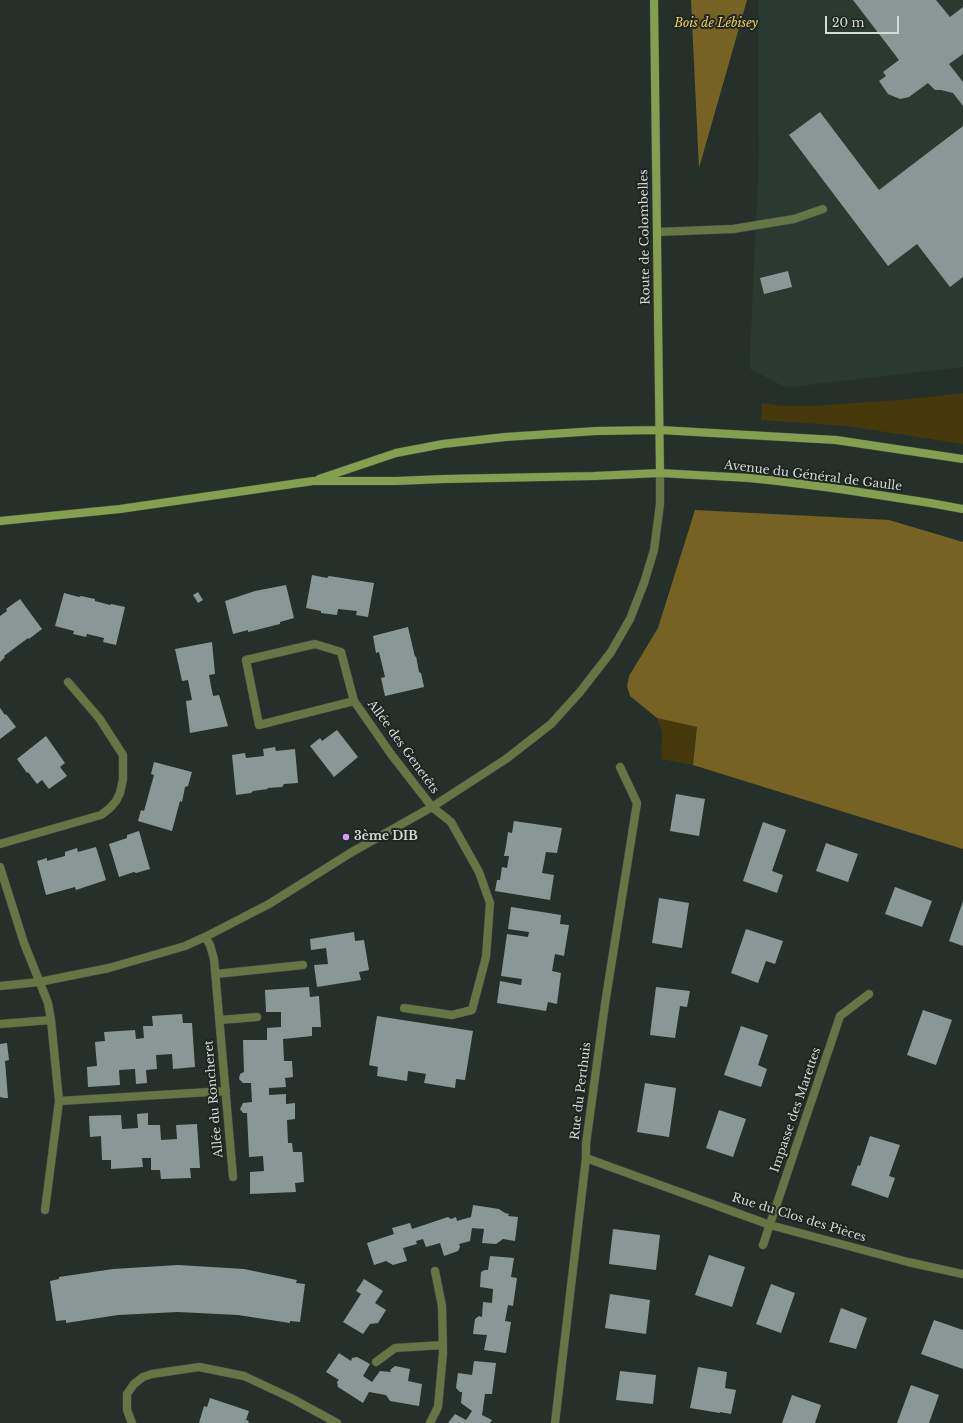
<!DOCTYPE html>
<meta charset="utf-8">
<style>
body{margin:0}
#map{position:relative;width:963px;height:1423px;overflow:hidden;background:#26302a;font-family:"Libre Baskerville",serif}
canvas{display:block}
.scale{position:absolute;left:825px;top:16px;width:74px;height:18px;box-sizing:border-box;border:2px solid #d4dad6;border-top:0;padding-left:5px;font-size:12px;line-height:14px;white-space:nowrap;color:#d4dad6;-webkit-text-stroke:3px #1d2620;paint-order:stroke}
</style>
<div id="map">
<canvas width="963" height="1423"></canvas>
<div class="scale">20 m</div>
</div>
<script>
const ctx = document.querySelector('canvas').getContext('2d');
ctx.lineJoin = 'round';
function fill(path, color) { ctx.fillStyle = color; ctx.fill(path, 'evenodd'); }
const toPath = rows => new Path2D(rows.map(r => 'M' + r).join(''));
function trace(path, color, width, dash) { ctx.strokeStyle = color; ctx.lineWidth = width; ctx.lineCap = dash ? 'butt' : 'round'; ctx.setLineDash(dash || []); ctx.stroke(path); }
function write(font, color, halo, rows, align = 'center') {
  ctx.font = font + ' "Libre Baskerville",serif'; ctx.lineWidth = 4; ctx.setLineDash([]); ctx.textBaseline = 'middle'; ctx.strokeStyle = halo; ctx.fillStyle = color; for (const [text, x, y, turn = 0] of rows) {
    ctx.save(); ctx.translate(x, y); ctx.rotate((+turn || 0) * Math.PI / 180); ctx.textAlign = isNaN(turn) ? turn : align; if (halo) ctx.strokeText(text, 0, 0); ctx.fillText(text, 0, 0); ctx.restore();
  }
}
fill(toPath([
 [758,0,963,0,963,367,790,387,783,386,750,369,750,353,759,160]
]), '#2a3a30');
fill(toPath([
 [963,393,963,444,846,426,761,420,762,403,784,406,813,406,911,399],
 [657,718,697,727,693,765,661,759,662,732]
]), '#45380b');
fill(toPath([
 [691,0,747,0,699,168],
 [695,510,889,520,963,542,963,849,693,765,697,727,657,718,630,696,627,686,629,676,658,628]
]), '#766324');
fill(toPath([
 [853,0,936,0,950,17,963,7,963,54,949,64,963,82,963,106,953,93,941,90,935,90,928,83,909,97,900,99,888,94,879,81,886,76,883,72,899,60],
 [820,112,879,190,963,126,963,277,950,287,917,244,888,266,789,135],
 [788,271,792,287,764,294,760,278],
 [312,575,327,578,329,576,374,583,368,617,356,615,357,611,338,609,337,615,321,613,321,611,306,608],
 [286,585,294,618,280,622,280,624,248,632,248,630,233,634,225,601,255,591],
 [198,592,203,600,198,603,193,595],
 [64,593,79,597,81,596,95,599,95,601,110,605,111,604,125,607,116,645,103,642,104,638,87,634,86,637,73,634,74,631,55,626],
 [20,599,42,629,29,639,28,638,4,656,5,657,0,662,0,616,7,611,6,609],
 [408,627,415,657,416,656,419,672,421,673,424,687,385,696,381,678,385,677,379,652,376,653,373,636],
 [212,642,215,674,209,675,211,686,213,696,219,695,228,726,190,733,186,701,192,700,188,680,182,681,175,649],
 [0,708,5,715,6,714,16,727,0,739],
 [337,730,358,757,334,777,310,746,320,738,322,741],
 [46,736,65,763,60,767,67,776,49,789,42,780,37,784,28,772,27,773,17,759],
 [275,747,276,751,295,749,298,783,284,784,282,787,267,788,268,789,253,791,251,793,236,795,232,755,245,753,246,758,264,756,263,749],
 [154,762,192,772,188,786,185,787,182,802,180,801,172,831,138,821,141,810,144,811,154,775,151,774],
 [676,794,705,799,699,836,670,831],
 [514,821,562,828,557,853,546,852,542,873,554,875,550,900,495,891,497,880,500,880,502,867,507,868,509,856,504,856,506,846,508,832,512,833],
 [763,822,786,830,772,871,783,875,777,893,743,881],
 [139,831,150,869,136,873,134,872,119,877,109,844,127,838,127,835],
 [826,843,858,854,848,882,816,871],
 [96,847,106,880,76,890,75,887,46,895,37,861,47,858,47,861,65,856,65,852,77,848,78,852],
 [895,887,932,901,922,927,885,914],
 [659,898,689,903,682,948,652,943],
 [963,901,963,946,949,941],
 [511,907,561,915,560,924,569,925,564,956,555,954,552,971,561,973,557,1004,548,1002,546,1011,497,1003,500,981,521,985,522,979,501,976,507,934,528,937,529,932,508,929],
 [746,929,783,941,775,964,766,961,758,983,731,973],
 [354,932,355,941,364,940,369,970,359,972,361,980,317,987,314,965,328,964,326,948,311,950,310,939],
 [309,987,310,997,319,996,321,1027,312,1027,312,1036,283,1039,284,1061,292,1061,293,1077,285,1078,286,1087,269,1088,269,1095,286,1094,286,1104,295,1103,295,1119,287,1120,288,1143,292,1143,293,1152,302,1152,304,1182,295,1183,296,1192,250,1194,250,1172,264,1171,263,1156,249,1157,247,1113,243,1113,240,1109,243,1103,252,1102,251,1083,243,1083,239,1079,240,1074,244,1072,243,1040,267,1040,267,1028,281,1027,281,1012,266,1012,265,990],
 [656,987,690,991,687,1007,680,1006,675,1038,650,1035],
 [923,1010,952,1020,936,1065,907,1055],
 [182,1014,183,1023,192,1023,195,1067,173,1069,172,1054,156,1055,157,1069,146,1070,147,1083,136,1084,135,1069,119,1070,120,1085,88,1087,87,1067,97,1066,95,1042,105,1041,104,1032,135,1030,136,1039,144,1038,143,1026,153,1026,152,1016],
 [377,1016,473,1031,465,1080,456,1079,455,1088,424,1083,426,1074,408,1071,407,1081,377,1076,378,1067,369,1065],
 [741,1026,768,1035,758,1065,767,1069,761,1087,724,1075],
 [7,1043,9,1060,5,1061,8,1098,5,1098,0,1097,0,1044],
 [645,1083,676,1088,669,1137,637,1132],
 [719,1110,746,1119,733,1157,706,1148],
 [148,1113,148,1125,160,1125,161,1140,177,1139,176,1125,197,1124,200,1168,190,1168,191,1178,161,1179,160,1170,151,1170,151,1158,142,1158,143,1167,111,1169,111,1160,102,1160,101,1136,90,1137,89,1116,121,1115,122,1129,138,1128,137,1114],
 [870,1136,900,1145,889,1176,895,1178,888,1198,851,1185,858,1165,860,1166],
 [473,1205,499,1209,505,1213,509,1214,508,1216,518,1217,515,1241,503,1239,496,1244,482,1243,484,1229,472,1228,470,1241,459,1244,460,1247,458,1251,444,1256,440,1243,426,1247,423,1239,416,1241,417,1244,403,1248,407,1261,393,1265,386,1261,374,1265,367,1243,394,1234,392,1228,410,1223,412,1229,448,1217,451,1219,456,1217,457,1221,471,1217],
 [613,1229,660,1235,656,1270,609,1264],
 [709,1255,745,1267,732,1307,695,1295],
 [490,1256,514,1258,511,1277,517,1278,513,1306,508,1305,505,1321,511,1322,506,1353,484,1350,487,1335,473,1334,475,1319,479,1316,482,1317,483,1302,492,1303,493,1289,480,1287,481,1272,485,1270,488,1270],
 [178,1265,244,1269,297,1280,296,1283,305,1284,300,1322,290,1321,290,1323,238,1315,178,1312,118,1315,66,1323,66,1320,56,1321,50,1281,59,1279,59,1277,113,1269],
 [364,1279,383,1291,375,1303,386,1310,378,1323,370,1324,363,1334,343,1322,361,1294,356,1291],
 [771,1284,795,1293,781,1333,756,1324],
 [610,1294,650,1300,646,1334,605,1328],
 [841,1308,867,1318,856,1349,829,1342],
 [934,1320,963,1330,963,1369,921,1354],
 [339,1353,351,1361,352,1358,357,1357,370,1364,363,1376,372,1382,380,1371,391,1372,390,1370,395,1366,410,1369,408,1381,422,1384,419,1406,390,1401,386,1395,369,1392,363,1403,338,1387,337,1382,339,1380,326,1372],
 [474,1361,496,1363,492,1394,485,1394,482,1415,492,1420,490,1423,448,1423,455,1414,466,1420,472,1411,461,1403,462,1392,460,1392,456,1388,458,1373,472,1375],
 [698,1367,727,1372,725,1388,736,1390,731,1414,720,1412,720,1413,690,1408],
 [620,1371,656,1375,653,1404,616,1400],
 [911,1385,939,1395,929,1423,897,1423],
 [792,1395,821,1405,815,1423,782,1423],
 [210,1398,249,1411,246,1420,249,1421,248,1423,199,1423,204,1406,207,1407]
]), '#899896');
const lane = toPath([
 [657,232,733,229,794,219,823,209]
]);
const street = toPath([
 [354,701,259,725,246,660,315,644,341,652,354,701,391,754,432,807,451,822,479,872,490,903,486,957,472,1010,452,1015,404,1008],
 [0,844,101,815,110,808,116,801,120,793,123,779,123,755,99,718,68,682],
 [0,867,24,943,48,1003,51,1020,59,1101,45,1210],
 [205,937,210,945,214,959,233,1177],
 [216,974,303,965],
 [0,986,39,982,109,968,185,946,205,937,269,904,352,852,432,807,506,759,551,724,580,692,611,652,630,619,644,583,654,550,660,504,660,473],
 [220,1020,257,1017],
 [0,1024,51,1020],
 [59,1101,226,1091],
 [586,1158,770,1225,908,1262,963,1274],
 [763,1245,840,1016,869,994],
 [376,1362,395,1348,443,1345],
 [132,1423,127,1410,127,1394,134,1384,143,1377,152,1374,199,1367,244,1376,291,1398,337,1423],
 [430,1423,438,1407,443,1353,442,1306,435,1271],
 [555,1423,586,1158,586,1144,605,1004,637,803,620,767]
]);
const secondary = toPath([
 [654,0,660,473],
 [319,479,396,453,443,444,505,437,596,431,660,430,836,440,963,459],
 [0,521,120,509,313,481,396,481,444,479,594,476,660,473,749,478,778,481,840,489,930,503,963,509]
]);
trace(lane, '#424b46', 9);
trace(street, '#424b46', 9);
trace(secondary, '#424b46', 9);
trace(lane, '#657645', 8);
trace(street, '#657645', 8);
trace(secondary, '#849f4d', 8);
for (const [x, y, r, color] of [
 [346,837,4,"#da9af6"]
]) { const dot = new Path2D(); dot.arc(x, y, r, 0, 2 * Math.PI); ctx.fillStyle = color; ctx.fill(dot); trace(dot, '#1d2620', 1.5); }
write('italic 12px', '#f1cf5e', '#1d2620', [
 ["Bois de Lébisey",716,24]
]);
write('12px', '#d4dad6', '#1d2620', [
 ["Route de Colombelles",645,237,-91],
 ["Avenue du Général de Gaulle",813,476,7],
 ["Allée des Genetêts",403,747,54],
 ["Rue du Perthuis",581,1091,-83],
 ["Allée du Roncheret",214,1099,-95],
 ["Impasse des Marettes",796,1110,-71],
 ["Rue du Clos des Pièces",799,1218,17]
]);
write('bold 12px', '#d4dad6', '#1d2620', [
 ["3ème DIB",354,837]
], 'left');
</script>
